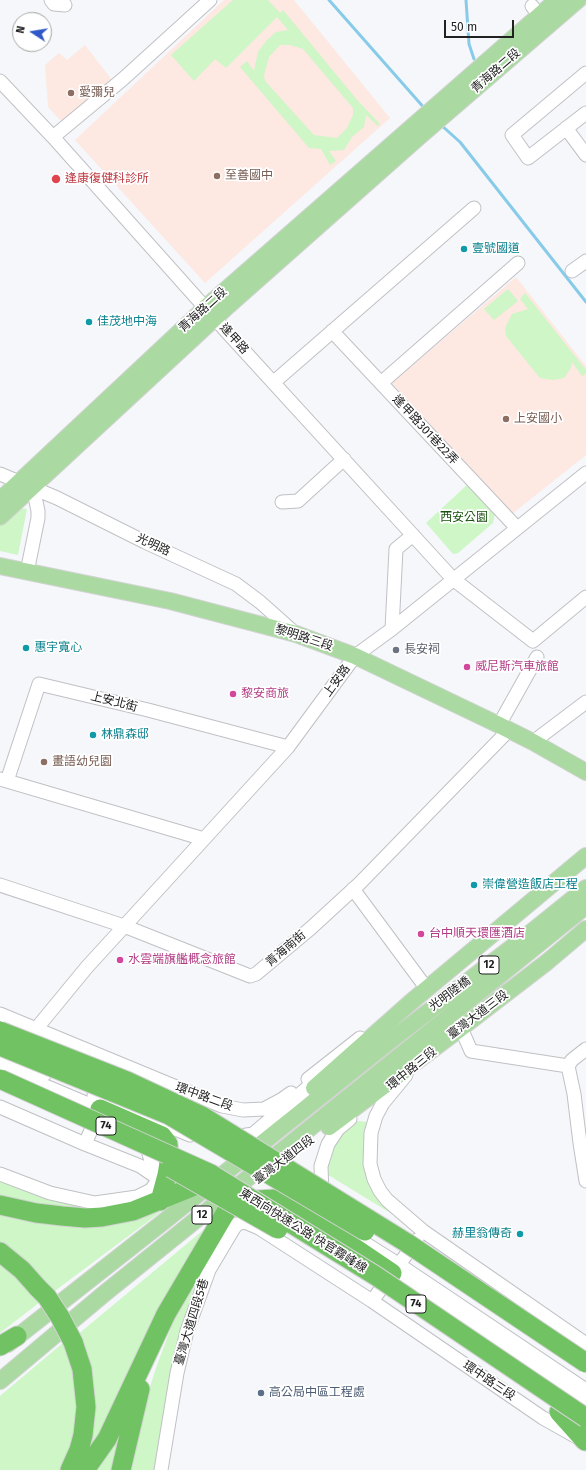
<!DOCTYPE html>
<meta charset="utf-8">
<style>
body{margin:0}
#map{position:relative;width:586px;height:1470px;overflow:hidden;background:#f5f7fb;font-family:"Fira Sans",sans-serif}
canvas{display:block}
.north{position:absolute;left:12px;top:12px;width:40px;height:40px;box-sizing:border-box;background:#fff;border:1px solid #a6a6a7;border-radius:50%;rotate:282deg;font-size:11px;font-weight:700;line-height:16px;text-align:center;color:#212122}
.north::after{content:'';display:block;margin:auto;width:14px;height:18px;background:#2f58c8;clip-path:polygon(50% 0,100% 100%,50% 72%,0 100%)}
.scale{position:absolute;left:444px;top:20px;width:70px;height:18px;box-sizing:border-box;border:2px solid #212122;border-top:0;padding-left:5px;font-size:12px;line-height:14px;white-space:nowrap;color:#212122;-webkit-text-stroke:3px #fff;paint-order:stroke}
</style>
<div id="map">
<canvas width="586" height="1470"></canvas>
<div class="north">N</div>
<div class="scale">50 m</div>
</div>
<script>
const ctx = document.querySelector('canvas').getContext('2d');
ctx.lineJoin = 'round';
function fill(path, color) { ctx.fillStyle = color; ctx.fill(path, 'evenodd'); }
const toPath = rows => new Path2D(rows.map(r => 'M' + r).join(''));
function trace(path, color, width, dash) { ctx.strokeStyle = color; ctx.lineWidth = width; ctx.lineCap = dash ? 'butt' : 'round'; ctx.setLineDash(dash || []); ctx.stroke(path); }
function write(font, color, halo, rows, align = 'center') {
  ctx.font = font + ' "Fira Sans","Noto Sans TC",sans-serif'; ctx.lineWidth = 3.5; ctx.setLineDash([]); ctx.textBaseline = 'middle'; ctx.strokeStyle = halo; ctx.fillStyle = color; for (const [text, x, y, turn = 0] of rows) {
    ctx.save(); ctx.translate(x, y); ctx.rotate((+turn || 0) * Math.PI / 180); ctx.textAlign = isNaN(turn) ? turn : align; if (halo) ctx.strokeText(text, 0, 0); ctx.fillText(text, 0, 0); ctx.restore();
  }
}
fill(toPath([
 [224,0,294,0,390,118,205,283,75,140],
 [85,45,112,80,61,121,48,107,45,65,59,53,67,60],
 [516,277,586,366,586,455,512,514,392,383]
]), '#fde8e2');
fill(toPath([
 [233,0,268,0,280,13,283,10,358,101,380,124,378,126,366,115,364,127,352,137,344,150,329,151,336,161,330,165,321,149,309,148,240,67,247,61,254,71,258,52,267,40,276,32,288,30,277,17,226,68,215,59,194,81,171,55],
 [280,45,290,45,303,49,353,108,353,115,347,128,337,138,314,135,265,81,264,75,269,57],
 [508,289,518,301,494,320,484,309],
 [525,293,586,370,586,374,582,376,572,362,571,368,564,378,553,380,540,378,506,336,505,328,512,314,528,309,520,299],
 [468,484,495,514,493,523,458,553,453,554,426,523],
 [19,508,27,509,18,555,0,551,0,526],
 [358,1121,368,1122,366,1160,397,1213,392,1214,325,1173,328,1154,350,1122],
 [0,1180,105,1206,90,1213,0,1201],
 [163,1205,166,1208,52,1293,0,1246,0,1210,11,1213],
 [207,1227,208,1231,177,1275,148,1335,101,1438,79,1470,76,1336],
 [0,1262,17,1275,40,1302,0,1333],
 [197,1279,183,1322,173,1357,154,1470,130,1470,147,1396,157,1365,178,1309],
 [64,1342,78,1377,77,1435,62,1470,0,1470,0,1396],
 [125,1416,115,1470,95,1470]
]), '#cef6c7');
trace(toPath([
 [329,0,426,110],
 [466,0,469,44,474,59],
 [441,125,460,142,586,302]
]), '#87cbe9', 3);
const minor = toPath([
 [51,0,54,4,65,5],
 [532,6,540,16],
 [586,73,512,135,528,158,586,113],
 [0,81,53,137,226,331,453,579,533,641,586,597],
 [566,128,586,155],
 [53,137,123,79,210,0],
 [572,271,586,261],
 [332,331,517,528],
 [274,382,474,208],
 [381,383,518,263],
 [0,474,57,498,145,542,236,584,260,602,296,634],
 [282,502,298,501,344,459],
 [27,572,38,518,38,511,33,487],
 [392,629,396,549,413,535],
 [499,725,537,657],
 [533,742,586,702],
 [0,779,204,839],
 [7,781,39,684,148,710,288,747],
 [0,885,124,926,250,976,256,974,311,928,360,883,509,730],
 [353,889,427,989],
 [0,1014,222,1106,243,1110,264,1109,281,1100,291,1093],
 [461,1028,471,1051,568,1066],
 [36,1029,87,967,288,747,355,656,392,629,586,473],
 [0,1056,45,1074],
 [568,1066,574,1094,580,1143,586,1181],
 [568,1066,572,1060,586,1049],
 [0,1067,100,1109,106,1114],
 [406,1075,383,1103,376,1116,371,1133,370,1164,374,1179,380,1191,387,1200,423,1231,586,1344],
 [308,1079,360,1038],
 [94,1095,190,1135],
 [0,1107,85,1144,140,1166,159,1179],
 [234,1137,253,1134,319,1078],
 [141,1143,148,1150,151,1161,159,1179],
 [85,1144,98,1114],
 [0,1174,50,1193,95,1203,137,1197,151,1190,159,1179],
 [322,1196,321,1166,328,1144,338,1129,350,1119],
 [341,1228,398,1264,586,1390],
 [392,1273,586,1403],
 [372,1301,417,1240],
 [161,1470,177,1373,187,1331,209,1270,234,1228,237,1224,245,1222,259,1228,372,1301,543,1418,575,1436]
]);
const major = toPath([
 [0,500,205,308,557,0],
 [0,517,227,307,420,136,578,0],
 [0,566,170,601,296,634,355,656,499,725,533,742,586,772],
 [314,1088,411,1002,586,856],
 [329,1127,461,1028,547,962,586,929],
 [8,1344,162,1223,390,1041,524,938,586,888],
 [0,1381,105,1293,586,906]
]);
const highway = toPath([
 [100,1109,162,1136,168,1144,169,1163,167,1175,160,1201],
 [245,1204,257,1200,274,1199,293,1206,392,1273],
 [0,1205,36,1213,62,1216,85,1218,102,1217,133,1211,202,1183],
 [0,1252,22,1270,38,1288],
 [0,1346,17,1336],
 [559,1412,585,1441],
 [70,1470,79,1450,83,1435,86,1407,82,1369,73,1342],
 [85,1470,107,1439,166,1314,233,1200],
 [121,1470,140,1389]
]);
trace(minor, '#c0c1c5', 15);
trace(major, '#d3d3d3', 18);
trace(highway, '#d3d3d3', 21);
trace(minor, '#fff', 13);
trace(major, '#aadaa1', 16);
trace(highway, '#71c263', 19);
const highwayBridge = toPath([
 [0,1031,127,1081,202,1116,407,1243,586,1363],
 [0,1046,169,1115,365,1231],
 [0,1079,211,1174,376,1276,586,1418],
 [171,1168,278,1229],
 [38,1288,47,1297,60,1317,73,1342]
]);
trace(highwayBridge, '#d3d3d3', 21, []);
trace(highwayBridge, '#71c263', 19);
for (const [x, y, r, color] of [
 [71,93,4,"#8d6e63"],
 [217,176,4,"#8d6e63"],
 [56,179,5,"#e0444e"],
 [464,249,4,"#0f9aa8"],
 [89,322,4,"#0f9aa8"],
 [506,419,4,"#8d6e63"],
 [26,648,4,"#0f9aa8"],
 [396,650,4,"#6b7280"],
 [467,667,4,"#d1479c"],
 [233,694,4,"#d1479c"],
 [93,735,4,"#0f9aa8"],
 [44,762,4,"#8d6e63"],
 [474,885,4,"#0f9aa8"],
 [421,934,4,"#d1479c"],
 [120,960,4,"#d1479c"],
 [520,1234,4,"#0f9aa8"],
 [261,1393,4,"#5c6f8a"]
]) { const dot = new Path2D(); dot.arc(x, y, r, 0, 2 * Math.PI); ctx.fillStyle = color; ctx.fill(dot); trace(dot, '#fff', 1.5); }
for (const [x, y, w] of [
 [489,965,20],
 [106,1126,20],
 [202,1215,20],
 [416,1304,20]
]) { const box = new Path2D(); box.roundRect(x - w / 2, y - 9, w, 18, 3); ctx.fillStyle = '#fff'; ctx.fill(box); trace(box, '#212122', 1); }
write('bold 11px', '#212122', null, [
 ["12",489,965],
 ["74",106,1126],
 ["12",202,1215],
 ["74",416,1304]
]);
write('12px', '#212122', '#fff', [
 ["青海路二段",496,71,-41],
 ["青海路二段",203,310,-42],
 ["逢甲路",234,339,48],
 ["逢甲路301巷22弄",425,430,47],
 ["光明路",153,545,25],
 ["黎明路三段",304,638,18],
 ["上安路",337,681,-54],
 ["上安北街",114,702,14],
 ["青海南街",286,949,-40],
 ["光明陸橋",450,994,-37],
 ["臺灣大道三段",478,1015,-37],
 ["環中路三段",412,1069,-39],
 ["環中路二段",204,1097,20],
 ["臺灣大道四段",284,1160,-37],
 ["東西向快速公路 快官霧峰線",303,1231,32],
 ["臺灣大道四段5巷",192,1322,-73],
 ["環中路三段",489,1381,34]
]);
write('12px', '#785e54', '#fff', [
 ["愛彌兒",79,93],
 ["至善國中",225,176],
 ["上安國小",514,419],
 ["畫語幼兒園",52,762]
], 'left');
write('12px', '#be3a42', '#fff', [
 ["逢康復健科診所",65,179]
], 'left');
write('12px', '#0d838f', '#fff', [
 ["壹號國道",472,249],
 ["佳茂地中海",97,322],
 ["惠宇寬心",34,648],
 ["林鼎森邸",101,735],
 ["崇偉營造飯店工程",482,885],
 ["赫里翁傳奇",512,1234,"right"]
], 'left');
write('12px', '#1b5211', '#fff', [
 ["西安公園",464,518]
]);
write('12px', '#5b616d', '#fff', [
 ["長安祠",404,650]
], 'left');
write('12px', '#b23c85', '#fff', [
 ["威尼斯汽車旅館",475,667],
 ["黎安商旅",241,694],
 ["台中順天環匯酒店",429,934],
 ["水雲端旗艦概念旅館",128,960]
], 'left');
write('12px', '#4e5e75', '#fff', [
 ["高公局中區工程處",269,1393]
], 'left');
</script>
